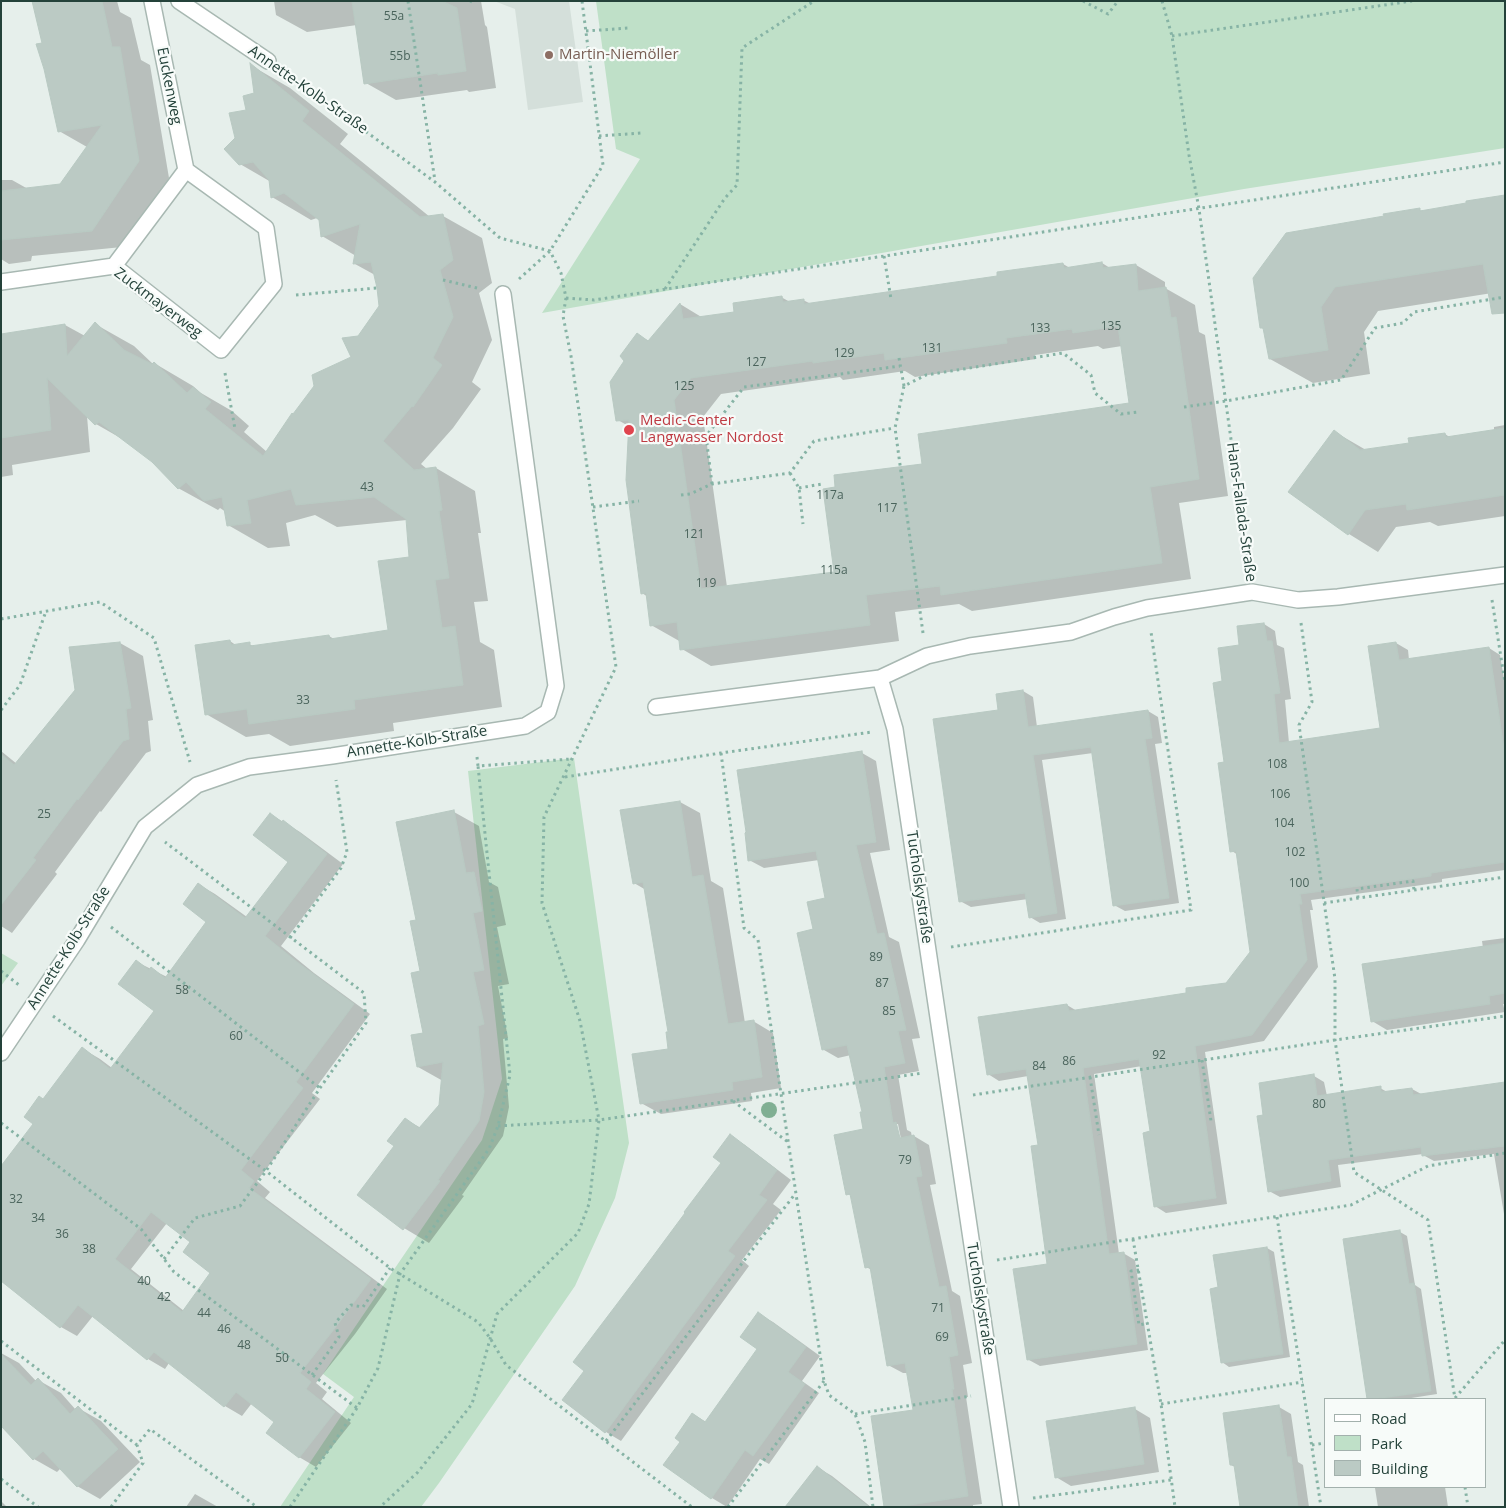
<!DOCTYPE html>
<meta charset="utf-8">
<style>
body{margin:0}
#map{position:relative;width:1506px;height:1508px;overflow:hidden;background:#e6efeb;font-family:"Open Sans",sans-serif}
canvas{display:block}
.frame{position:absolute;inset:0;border:2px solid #24423a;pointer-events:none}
.legend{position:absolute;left:1324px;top:1398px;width:162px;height:90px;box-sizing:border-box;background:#f7fbf9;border:1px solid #a3b1ad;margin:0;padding:6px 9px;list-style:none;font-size:15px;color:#24423a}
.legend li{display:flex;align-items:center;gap:10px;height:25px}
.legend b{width:25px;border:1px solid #a3b1ad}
</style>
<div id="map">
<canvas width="1506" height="1508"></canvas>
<div class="frame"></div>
<ul class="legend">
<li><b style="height:6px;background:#fff"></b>Road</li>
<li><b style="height:14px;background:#bfe0c8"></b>Park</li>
<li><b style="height:14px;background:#bbcac4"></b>Building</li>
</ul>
</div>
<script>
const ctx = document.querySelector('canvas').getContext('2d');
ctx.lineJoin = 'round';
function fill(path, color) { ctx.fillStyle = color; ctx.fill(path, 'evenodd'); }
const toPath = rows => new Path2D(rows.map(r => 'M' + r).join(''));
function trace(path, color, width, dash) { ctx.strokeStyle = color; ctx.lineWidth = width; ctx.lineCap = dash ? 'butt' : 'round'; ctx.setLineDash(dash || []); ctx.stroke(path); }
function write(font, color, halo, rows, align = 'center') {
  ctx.font = font + ' "Open Sans",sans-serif'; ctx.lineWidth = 4.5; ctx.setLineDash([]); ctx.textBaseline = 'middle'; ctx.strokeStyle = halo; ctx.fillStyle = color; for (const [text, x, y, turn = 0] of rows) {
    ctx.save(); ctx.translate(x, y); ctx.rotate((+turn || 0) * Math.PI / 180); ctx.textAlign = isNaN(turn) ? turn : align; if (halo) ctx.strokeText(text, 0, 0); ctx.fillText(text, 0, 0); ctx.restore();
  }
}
fill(toPath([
 [494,1,569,1,583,102,528,110,515,9]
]), '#d4dfda');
fill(toPath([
 [596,1,1505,1,1505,148,1244,189,542,313,640,159,616,149],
 [574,758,629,1143,615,1198,575,1286,439,1483,421,1507,280,1507,354,1397,323,1374,482,1140,502,1079,468,771],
 [1,953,18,963,1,986]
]), '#bfe0c8');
fill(toPath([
 [33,1,117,1,120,12,131,18,141,60,150,65,169,178,122,247,32,256,31,261,9,264,1,259,1,180,12,180,28,189,60,185,87,147,59,131,43,44],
 [274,1,481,1,485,25,487,27,496,88,469,92,467,90,396,100,366,83,357,25,307,32,276,15],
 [252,66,290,88,348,134,340,144,430,217,443,216,482,238,492,283,479,293,492,340,472,382,481,389,453,428,421,464,427,469,436,468,475,491,481,533,478,533,488,601,474,602,480,642,494,650,502,707,393,723,394,731,290,746,269,734,246,737,206,714,230,641,237,646,249,644,255,647,329,636,334,639,390,631,411,558,407,520,337,527,315,515,286,523,290,546,268,548,228,525,226,512,220,508,218,510,178,488,153,461,131,444,96,424,87,416,90,452,12,465,13,475,1,477,1,335,65,325,85,336,95,324,134,346,153,364,154,363,193,386,201,393,232,411,249,426,244,432,267,452,293,415,352,357,359,337,380,307,378,287,375,275,355,264,356,256,322,236,320,220,317,218,311,220,272,197,271,182,240,164,236,138,256,94],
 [1505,198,1505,291,1378,311,1364,332,1370,374,1313,383,1270,359,1265,330,1262,328,1419,210,1423,211],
 [1102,263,1110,268,1136,265,1165,282,1165,288,1195,305,1199,332,1205,335,1228,496,1179,503,1191,579,972,611,959,604,895,612,899,641,711,666,682,649,681,642,651,625,648,597,642,593,630,427,618,420,626,361,638,335,649,341,680,304,703,318,736,313,781,297,790,302,803,300,811,304,999,277,1063,264,1070,268],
 [1098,346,1103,349,1122,346,1130,404,924,465,835,573,727,587,703,417,721,394,840,377,843,380,905,371,915,377,1036,359,1035,355],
 [1505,425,1505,516,1438,526,1430,522,1396,527,1378,552,1349,534,1290,491,1335,432,1366,450,1411,444,1445,434,1451,438,1494,431,1494,427],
 [1264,624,1275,631,1277,645,1284,648,1291,699,1285,700,1289,743,1382,729,1396,643,1408,650,1409,660,1489,648,1500,655,1505,685,1505,870,1442,879,1442,882,1415,886,1311,900,1313,910,1310,910,1318,967,1264,1041,1205,1052,1227,1204,1166,1213,1155,1206,1152,1132,1142,1066,1094,1074,1119,1254,1123,1253,1135,1260,1148,1350,1040,1366,1029,1360,1049,1265,1039,1146,1028,1076,999,1081,988,1074,1067,1005,1077,1011,1188,994,1227,984,1251,952,1238,855,1232,851,1225,763,1224,682,1240,646],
 [120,643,143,656,153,720,148,721,151,751,146,753,101,812,100,811,55,872,57,874,12,933,1,926,1,751,17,764,76,690,71,648],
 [1023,691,1033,697,1037,727,1148,711,1158,717,1162,743,1155,744,1179,903,1125,911,1114,905,1093,753,1042,760,1066,919,1040,923,1030,917,1028,899,971,907,960,901,1000,711],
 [862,753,876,761,890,850,870,853,889,937,899,942,920,1038,912,1039,919,1071,898,1075,907,1130,911,1132,912,1137,914,1136,929,1145,936,1184,930,1185,952,1291,960,1296,972,1363,963,1365,968,1397,966,1397,982,1504,973,1505,973,1507,887,1507,915,1411,908,1373,903,1373,888,1365,872,1270,866,1267,852,1196,848,1194,864,1130,863,1113,851,1055,838,1058,824,1050,815,930,827,899,819,860,764,868,749,860],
 [896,1124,898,1124,902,1144,900,1144],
 [680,802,700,813,711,881,723,888,745,1023,753,1021,773,1033,781,1088,751,1093,752,1101,661,1114,641,1103,669,1050,670,1033,646,890,634,883],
 [454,812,479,826,489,882,498,887,506,925,497,927,509,984,498,986,508,1038,503,1039,509,1107,503,1136,462,1195,464,1196,429,1243,404,1228,395,1146,405,1119,421,1128,440,1105,443,1081,418,1067,425,1034,417,921],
 [270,814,300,832,343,864,281,946,314,973,370,1014,312,1093,320,1099,257,1181,270,1192,265,1198,387,1289,355,1334,316,1383,327,1392,322,1399,351,1423,316,1467,299,1457,276,1422,252,1403,242,1416,225,1406,169,1363,165,1369,148,1359,93,1316,77,1336,61,1327,35,1124,44,1100,83,1049,100,1059,112,1068,156,1010,137,962,167,977,208,921,198,884,215,894,247,917,289,862],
 [167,1223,192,1241,212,1273,184,1311,131,1269],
 [1505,938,1505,1004,1503,1004,1505,1012,1387,1030,1372,1021,1483,948,1482,941],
 [1314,1076,1324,1082,1327,1096,1380,1088,1389,1093,1412,1089,1423,1095,1505,1083,1505,1220,1494,1154,1434,1161,1423,1155,1423,1154,1338,1165,1341,1187,1280,1197,1269,1191,1265,1116],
 [730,1136,745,1145,791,1180,773,1204,781,1210,742,1260,749,1266,621,1441,606,1432,586,1371,649,1264,723,1163],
 [1400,1232,1407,1236,1415,1285,1421,1289,1437,1394,1405,1399,1369,1399,1344,1240],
 [1267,1248,1274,1252,1290,1357,1229,1367,1222,1362,1219,1288,1214,1256],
 [758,1314,773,1322,820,1356,802,1381,819,1393,769,1464,760,1459,727,1507,712,1498,665,1464,682,1442,693,1414,706,1422,759,1349],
 [1,1353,19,1363,36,1381,38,1380,61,1393,76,1410,78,1408,101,1421,140,1462,100,1499,77,1486,61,1468,57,1472,34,1459,1,1424],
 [1279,1407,1291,1414,1298,1462,1303,1465,1309,1507,1241,1507,1235,1467,1231,1465],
 [1135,1409,1150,1418,1159,1472,1071,1486,1056,1477],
 [817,1467,832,1476,871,1507,787,1507],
 [1383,1487,1447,1487,1445,1487,1448,1507,1378,1507,1375,1488],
 [195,1494,218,1507,186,1507],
 [1,1501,7,1507,1,1507]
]), '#0003');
const building = toPath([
 [32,1,102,1,112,47,120,47,139,161,92,231,1,240,1,191,60,184,102,125,58,132,44,69,36,44,42,43,32,1],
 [352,1,442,1,457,8,466,71,438,75,438,73,364,84,352,1],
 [250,63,309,111,302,121,420,217,443,214,453,260,440,270,453,317,433,358,442,365,413,407,412,406,383,441,414,470,436,467,442,510,439,511,449,578,435,580,442,628,455,626,463,685,354,700,355,709,249,724,247,709,205,715,195,645,230,640,231,645,250,642,250,646,329,635,330,639,388,630,378,561,409,557,406,519,374,497,296,505,291,489,247,500,251,523,227,526,222,497,204,501,186,482,178,489,152,462,99,422,95,425,47,378,51,430,1,438,1,334,65,324,67,356,95,322,124,350,152,364,154,362,187,393,193,387,211,402,205,409,263,456,292,413,293,414,314,386,312,375,351,357,342,338,358,336,379,306,377,288,371,262,353,264,360,224,321,237,319,220,284,193,271,198,269,180,253,162,239,165,224,149,235,138,229,113,246,110,243,96,254,93,250,63],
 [1505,195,1505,313,1492,314,1483,264,1335,287,1321,307,1328,350,1269,359,1263,328,1260,328,1253,278,1286,233,1384,216,1383,214,1420,208,1420,211,1466,203,1466,201,1505,195],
 [1102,262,1103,268,1136,264,1138,291,1166,287,1171,318,1176,317,1199,479,1150,487,1162,563,941,595,940,586,866,595,870,625,680,650,677,622,650,626,646,593,641,594,626,480,629,420,616,421,610,382,624,361,620,356,637,333,648,341,680,303,683,319,734,312,733,303,782,296,783,302,804,299,804,304,997,276,997,272,1063,263,1064,268,1102,262],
 [1118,326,1129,403,918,434,922,464,834,475,835,487,823,489,834,572,701,589,674,400,691,378,813,361,813,363,884,353,885,360,1007,343,1006,338,1072,329,1073,333,1118,326],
 [1505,428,1505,495,1407,510,1406,504,1365,510,1348,535,1288,492,1334,430,1360,450,1409,443,1408,438,1445,433,1446,437,1505,428],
 [1264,623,1267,641,1272,641,1280,693,1274,694,1279,743,1380,728,1368,646,1396,642,1399,660,1489,647,1505,756,1505,862,1431,873,1431,876,1403,880,1300,894,1302,904,1299,904,1307,960,1252,1035,1195,1046,1216,1198,1154,1207,1143,1133,1150,1131,1139,1059,1083,1068,1109,1254,1124,1252,1137,1344,1027,1360,1013,1269,1047,1264,1031,1146,1038,1145,1026,1069,987,1075,978,1017,1067,1004,1069,1011,1186,993,1186,988,1226,983,1250,952,1236,851,1230,852,1218,763,1224,762,1213,683,1222,681,1218,648,1239,645,1237,626,1264,623],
 [120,642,131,708,126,709,129,739,123,741,78,800,77,799,33,858,36,860,1,905,1,754,14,765,75,690,69,647,120,642],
 [1023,690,1028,727,1148,710,1152,738,1145,739,1169,898,1113,906,1091,747,1033,755,1057,913,1029,918,1025,893,959,902,933,719,998,710,996,694,1023,690],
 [862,751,876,842,856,845,877,934,884,933,906,1030,898,1031,905,1063,884,1067,893,1123,896,1122,900,1138,914,1135,922,1176,916,1177,939,1287,946,1286,958,1355,949,1357,954,1389,952,1389,968,1496,897,1507,884,1507,871,1416,913,1410,905,1363,887,1366,870,1267,865,1268,850,1194,846,1195,834,1135,863,1129,860,1112,862,1112,847,1045,822,1050,797,933,813,929,807,902,825,898,816,851,748,861,745,833,746,832,737,770,862,751],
 [680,801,692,877,703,875,728,1024,754,1020,762,1077,732,1082,733,1090,640,1104,632,1054,668,1049,666,1032,668,1032,643,882,633,884,620,810,680,801],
 [454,810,466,873,474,872,482,911,473,913,484,970,473,972,484,1024,478,1026,484,1092,479,1121,438,1180,440,1181,403,1230,357,1195,394,1146,387,1141,405,1118,419,1128,439,1105,443,1062,417,1067,411,1035,423,1033,411,973,420,971,410,921,416,920,396,822,454,810],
 [270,813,282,822,283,820,327,854,265,936,297,962,354,1004,296,1082,303,1088,241,1170,254,1181,249,1188,371,1279,338,1324,300,1373,311,1382,306,1389,335,1412,299,1458,266,1433,274,1422,236,1392,224,1407,154,1352,147,1360,78,1305,60,1328,1,1281,1,1166,33,1124,24,1117,39,1096,43,1099,82,1047,110,1069,154,1011,118,984,136,960,149,970,151,967,165,978,206,922,183,904,198,883,245,918,288,862,253,835,270,813],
 [151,1212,190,1242,183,1252,210,1273,182,1312,115,1259,151,1212],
 [1505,943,1505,993,1489,996,1490,1004,1371,1022,1362,964,1505,943],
 [1314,1074,1317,1096,1381,1086,1381,1092,1412,1088,1413,1095,1505,1082,1505,1146,1422,1156,1421,1147,1328,1160,1331,1181,1268,1192,1257,1116,1263,1115,1259,1083,1314,1074],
 [730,1134,777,1170,759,1195,767,1200,728,1251,735,1256,605,1433,562,1400,584,1371,573,1362,648,1263,685,1213,684,1212,721,1163,713,1157,730,1134],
 [1400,1230,1409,1284,1414,1283,1431,1391,1375,1399,1367,1399,1343,1239,1400,1230],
 [1267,1247,1283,1354,1221,1363,1210,1289,1218,1287,1213,1255,1267,1247],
 [758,1312,806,1347,788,1372,805,1384,753,1456,745,1450,711,1499,663,1465,680,1442,675,1438,692,1413,705,1422,757,1349,740,1337,758,1312],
 [1,1354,31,1385,38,1378,70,1414,78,1406,118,1449,77,1487,43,1451,33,1460,1,1426,1,1354],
 [1279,1405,1287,1457,1291,1457,1298,1507,1240,1507,1234,1465,1230,1465,1223,1413,1279,1405],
 [1135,1407,1144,1464,1055,1478,1046,1421,1135,1407],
 [817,1466,869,1507,785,1507,817,1466]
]);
fill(building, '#bbcac4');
trace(building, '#b8c9c2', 1);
const street = toPath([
 [179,1,268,61],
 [114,266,186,170,152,1],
 [1,282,114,266,221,350,274,284,266,228,186,170],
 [656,707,880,678],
 [1,1053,77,940,145,827,197,785,249,767,332,756,525,726,548,712,556,686,503,294],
 [1011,1507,895,729,880,678,927,656,970,646,1071,632,1114,617,1147,608,1252,592,1298,600,1338,597,1505,575]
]);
trace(street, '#a8b8b2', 18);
trace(toPath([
 [408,1,435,181],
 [470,1,472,2],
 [1083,1,1108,14,1118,1],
 [1162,1,1172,36,1189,155,1199,209,1249,569],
 [586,31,629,28],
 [1172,36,1412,1],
 [287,74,435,182,500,238,550,251,561,273,566,298,563,316,571,356,616,667,544,817,542,903,580,1021,599,1120,589,1204,578,1233,497,1314,472,1404,418,1472,380,1507],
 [599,136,641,133],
 [884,256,891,299],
 [519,279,550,251,603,165,582,1],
 [443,280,481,289],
 [665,289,725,198,737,185,742,48,814,1],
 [296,295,377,288],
 [566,298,594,300,1505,162],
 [899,358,904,386],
 [225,373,235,429],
 [1184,407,1226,401,1341,380,1375,328,1403,323,1414,312,1505,297],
 [790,473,799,488,803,524],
 [712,484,706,436,744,387,900,366],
 [799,488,822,484],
 [681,495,690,494,712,484,790,473,814,441,895,428],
 [593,507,639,501],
 [1492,600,1505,683],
 [1,619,100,602,154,638,190,762],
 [1301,623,1312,702,1299,725,1335,979,1335,1040,1354,1172,1428,1220,1455,1399],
 [923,633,895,428,904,386,926,375,1063,353,1091,375,1095,393,1121,414,1139,412],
 [1,710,20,685,46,611],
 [721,753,744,928,758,940,824,1381,829,1395,855,1414,865,1442,873,1507],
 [477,757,478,766,571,759],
 [565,777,721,753,872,732],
 [1358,898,1357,889,1413,881,1414,890],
 [1324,903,1505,877],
 [111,927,320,1088],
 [290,938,341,868,347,852,336,780],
 [951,947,1191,910,1151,632],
 [1,971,19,985],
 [53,1016,266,1171,390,1268,478,1322,490,1338,506,1365,692,1507],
 [1202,1060,1211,1121],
 [1090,1077,1099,1135],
 [973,1095,1335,1040,1505,1016],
 [733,1101,788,1142],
 [1,1123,141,1229,174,1272,357,1408],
 [498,1126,599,1120,923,1073],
 [1277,1217,1321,1507],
 [1133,1239,1161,1404,1175,1507],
 [164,1259,195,1218,240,1206,266,1171,320,1088,366,1023,364,993,165,842],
 [997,1260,1351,1205,1428,1166,1505,1153],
 [1139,1270,1131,1271,1139,1325,1148,1323],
 [1,1341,137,1445,150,1429,257,1507],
 [312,1375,339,1337,335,1323,351,1305,363,1307,390,1268],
 [1455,1398,1505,1340],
 [1161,1404,1303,1382],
 [855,1414,971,1396],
 [606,1441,795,1194],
 [1312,1445,1325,1443],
 [1,1479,38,1507],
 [1465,1487,1468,1507],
 [1033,1498,1171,1480],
 [111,1507,143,1463,137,1445],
 [290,1507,357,1408,378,1368,400,1274,489,1149,498,1126,510,1075,478,766],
 [728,1507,824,1381]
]), '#86b3a5', 3, [2.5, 4]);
trace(street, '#fff', 15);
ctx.fillStyle = '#80af93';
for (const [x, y] of [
 [769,1110]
]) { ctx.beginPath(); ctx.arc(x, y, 8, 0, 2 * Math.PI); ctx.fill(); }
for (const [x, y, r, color] of [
 [549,55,5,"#8d6e63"],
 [629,430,6,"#e0444e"]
]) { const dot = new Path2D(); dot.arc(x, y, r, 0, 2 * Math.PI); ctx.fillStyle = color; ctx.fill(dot); trace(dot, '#f7fbf9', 2); }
write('12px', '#4a645c', null, [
 ["55a",394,17],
 ["55b",400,57],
 ["135",1111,327],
 ["133",1040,329],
 ["131",932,349],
 ["129",844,354],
 ["127",756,363],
 ["125",684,387],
 ["43",367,488],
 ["117a",830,496],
 ["117",887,509],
 ["121",694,535],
 ["115a",834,571],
 ["119",706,584],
 ["33",303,701],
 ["108",1277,765],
 ["106",1280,795],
 ["25",44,815],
 ["104",1284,824],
 ["102",1295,853],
 ["100",1299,884],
 ["89",876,958],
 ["87",882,984],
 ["58",182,991],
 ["85",889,1012],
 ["60",236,1037],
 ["92",1159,1056],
 ["86",1069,1062],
 ["84",1039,1067],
 ["80",1319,1105],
 ["79",905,1161],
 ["32",16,1200],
 ["34",38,1219],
 ["36",62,1235],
 ["38",89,1250],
 ["40",144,1282],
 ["42",164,1298],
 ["71",938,1309],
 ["44",204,1314],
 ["46",224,1330],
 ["69",942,1338],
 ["48",244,1346],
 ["50",282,1359]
]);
write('15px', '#785e54', '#f7fbf9', [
 ["Martin-Niemöller",559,55]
], 'left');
write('15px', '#24423a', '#f7fbf9', [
 ["Euckenweg",169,86,79],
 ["Annette-Kolb-Straße",308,90,35],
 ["Zuckmayerweg",158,303,37],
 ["Hans-Fallada-Straße",1241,512,82],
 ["Annette-Kolb-Straße",417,742,-9],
 ["Tucholskystraße",919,887,82],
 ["Annette-Kolb-Straße",69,948,-58],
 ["Tucholskystraße",980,1299,81]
]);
write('15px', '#be3a42', '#f7fbf9', [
 ["Medic-Center",640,421],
 ["Langwasser Nordost",640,438]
], 'left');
</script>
